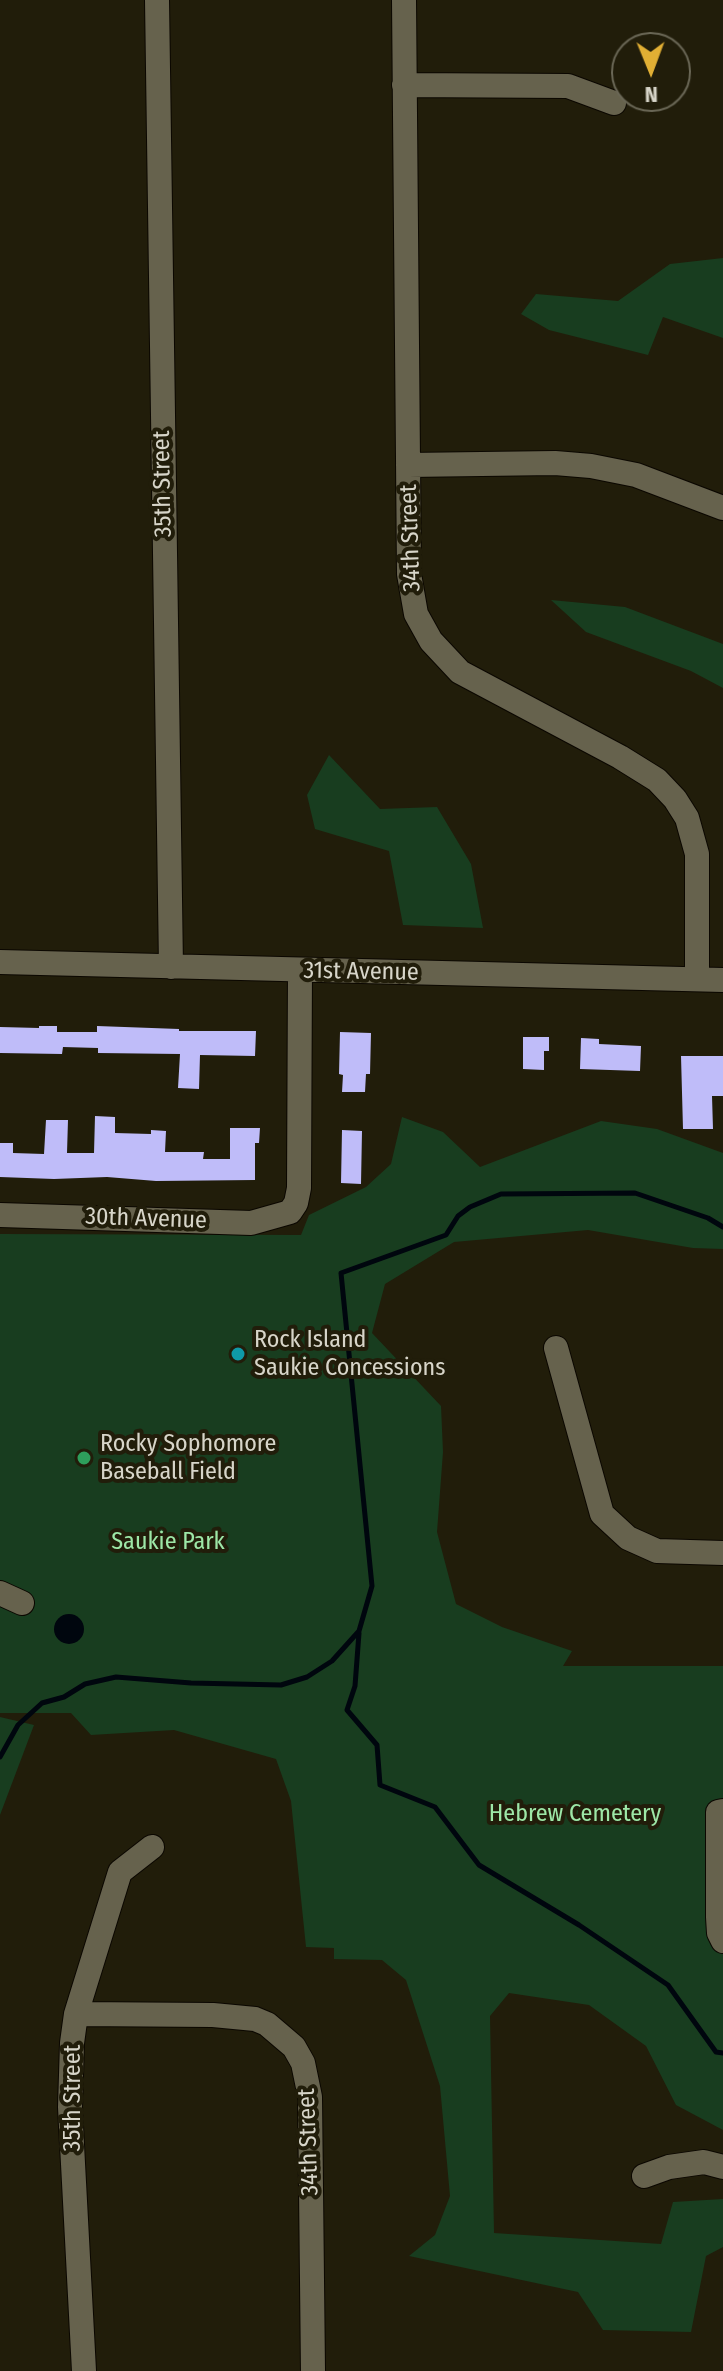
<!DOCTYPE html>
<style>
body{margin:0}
#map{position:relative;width:723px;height:2371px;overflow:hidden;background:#211d0a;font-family:"Fira Sans Condensed",sans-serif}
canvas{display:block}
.north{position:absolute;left:611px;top:32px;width:80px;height:80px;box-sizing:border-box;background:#211d0a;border:2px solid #6a6756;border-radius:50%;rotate:179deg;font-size:22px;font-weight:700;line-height:32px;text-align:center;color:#d7d5c9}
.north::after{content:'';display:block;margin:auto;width:28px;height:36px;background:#e1af34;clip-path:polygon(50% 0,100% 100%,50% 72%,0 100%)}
</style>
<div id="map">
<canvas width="723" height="2371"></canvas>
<div class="north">N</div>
</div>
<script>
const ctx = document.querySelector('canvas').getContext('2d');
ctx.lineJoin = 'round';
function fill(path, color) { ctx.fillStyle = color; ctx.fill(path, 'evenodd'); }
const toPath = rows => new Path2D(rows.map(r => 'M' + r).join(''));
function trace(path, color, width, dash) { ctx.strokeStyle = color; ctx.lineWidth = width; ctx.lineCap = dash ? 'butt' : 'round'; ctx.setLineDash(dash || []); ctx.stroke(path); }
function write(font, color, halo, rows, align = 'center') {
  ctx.font = font + ' "Fira Sans Condensed",sans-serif'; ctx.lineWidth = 8; ctx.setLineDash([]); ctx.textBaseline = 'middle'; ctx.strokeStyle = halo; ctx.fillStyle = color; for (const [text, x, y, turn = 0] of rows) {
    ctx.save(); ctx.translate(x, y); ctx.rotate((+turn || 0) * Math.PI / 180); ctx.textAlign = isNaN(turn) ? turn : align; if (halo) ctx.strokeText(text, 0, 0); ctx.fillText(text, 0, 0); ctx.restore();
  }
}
fill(toPath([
 [723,258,723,338,663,317,648,355,549,330,521,314,536,294,618,301,670,264],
 [551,600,625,607,723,644,723,688,691,671,586,632],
 [329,755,380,809,437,807,471,864,483,928,403,925,389,851,315,829,307,795],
 [402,1117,443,1132,480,1167,601,1121,657,1129,723,1153,723,1249,693,1248,588,1230,454,1242,385,1284,372,1333,441,1406,443,1452,437,1532,456,1604,502,1627,572,1651,563,1666,723,1666,723,2130,676,2105,646,2046,589,2005,509,1993,490,2016,494,2233,661,2244,673,2202,723,2199,723,2247,706,2256,691,2332,603,2330,578,2292,409,2256,435,2235,450,2196,440,2086,406,1980,382,1960,334,1959,334,1948,306,1947,291,1801,276,1759,174,1730,91,1735,71,1713,0,1713,0,1234,301,1235,309,1215,366,1187,391,1164],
 [0,1717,34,1725,0,1815]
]), '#183d1f');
fill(toPath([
 '54 1629a15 15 0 1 1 30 0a15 15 0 1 1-30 0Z'
]), '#00060e');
trace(toPath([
 [359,1633,355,1686,347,1710,377,1745,380,1785,435,1807,479,1865,579,1925,668,1985,716,2052,723,2053],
 [0,1757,18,1725,42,1703,64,1697,85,1684,116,1677,191,1683,281,1685,307,1677,332,1661,359,1631,372,1586,341,1273,446,1235,458,1216,470,1207,501,1194,635,1193,708,1218,723,1227]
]), '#00060e', 5);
fill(toPath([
 [39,1026,57,1026,57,1032,97,1032,97,1026,179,1029,179,1031,256,1031,255,1056,200,1055,199,1089,178,1088,180,1054,98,1053,98,1048,63,1047,62,1054,0,1053,0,1027,39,1028],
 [340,1032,371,1033,370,1074,366,1074,365,1092,342,1092,343,1075,339,1074],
 [523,1037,549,1037,549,1051,544,1051,544,1070,523,1069],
 [581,1038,599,1039,599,1044,641,1046,640,1071,580,1069],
 [681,1056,723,1056,723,1096,712,1096,713,1129,683,1129],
 [95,1116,115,1117,115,1133,151,1134,151,1130,166,1131,165,1152,204,1152,203,1159,230,1159,230,1128,260,1128,259,1143,255,1143,255,1180,156,1181,107,1177,54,1179,0,1177,0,1143,13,1143,13,1153,44,1154,46,1120,68,1120,67,1153,94,1153],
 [342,1130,362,1131,361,1184,341,1183]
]), '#bfbcf9');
const minor = toPath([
 [157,0,171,967],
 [404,0,409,574,416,614,431,641,460,672,620,757,657,780,675,799,687,818,697,854,697,979],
 [404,85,568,86,614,103],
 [408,465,555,463,591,466,636,475,723,508],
 [0,962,723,980],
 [0,1215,251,1223,290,1212,296,1203,299,1188,300,970],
 [556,1348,602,1514,628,1538,657,1551,723,1553],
 [0,1593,22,1603],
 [723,1811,718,1812,718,1917,719,1933,723,1941],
 [76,2014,213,2015,255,2019,267,2024,294,2047,303,2063,310,2097,313,2371],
 [644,2176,669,2167,704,2162,723,2167],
 [84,2371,70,2107,72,2043,76,2014,120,1872,152,1847]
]);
trace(minor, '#0b0700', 26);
trace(minor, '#66624d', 24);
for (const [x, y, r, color] of [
 [238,1354,8,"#0f9aa8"],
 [84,1458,8,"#2e9e5b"]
]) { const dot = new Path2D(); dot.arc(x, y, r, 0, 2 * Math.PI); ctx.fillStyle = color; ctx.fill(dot); trace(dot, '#211d0a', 3); }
write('24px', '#d7d5c9', '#211d0a', [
 ["35th Street",163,484,-91],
 ["34th Street",411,538,-92],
 ["31st Avenue",361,972,1],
 ["30th Avenue",146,1219,2],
 ["35th Street",73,2098,-90],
 ["34th Street",309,2142,-92]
]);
write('24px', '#d7d5c9', '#211d0a', [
 ["Rock Island",254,1340],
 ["Saukie Concessions",254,1368],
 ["Rocky Sophomore",100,1444],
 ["Baseball Field",100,1472]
], 'left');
write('24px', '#9de7a7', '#211d0a', [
 ["Saukie Park",168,1542],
 ["Hebrew Cemetery",575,1814]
]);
</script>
